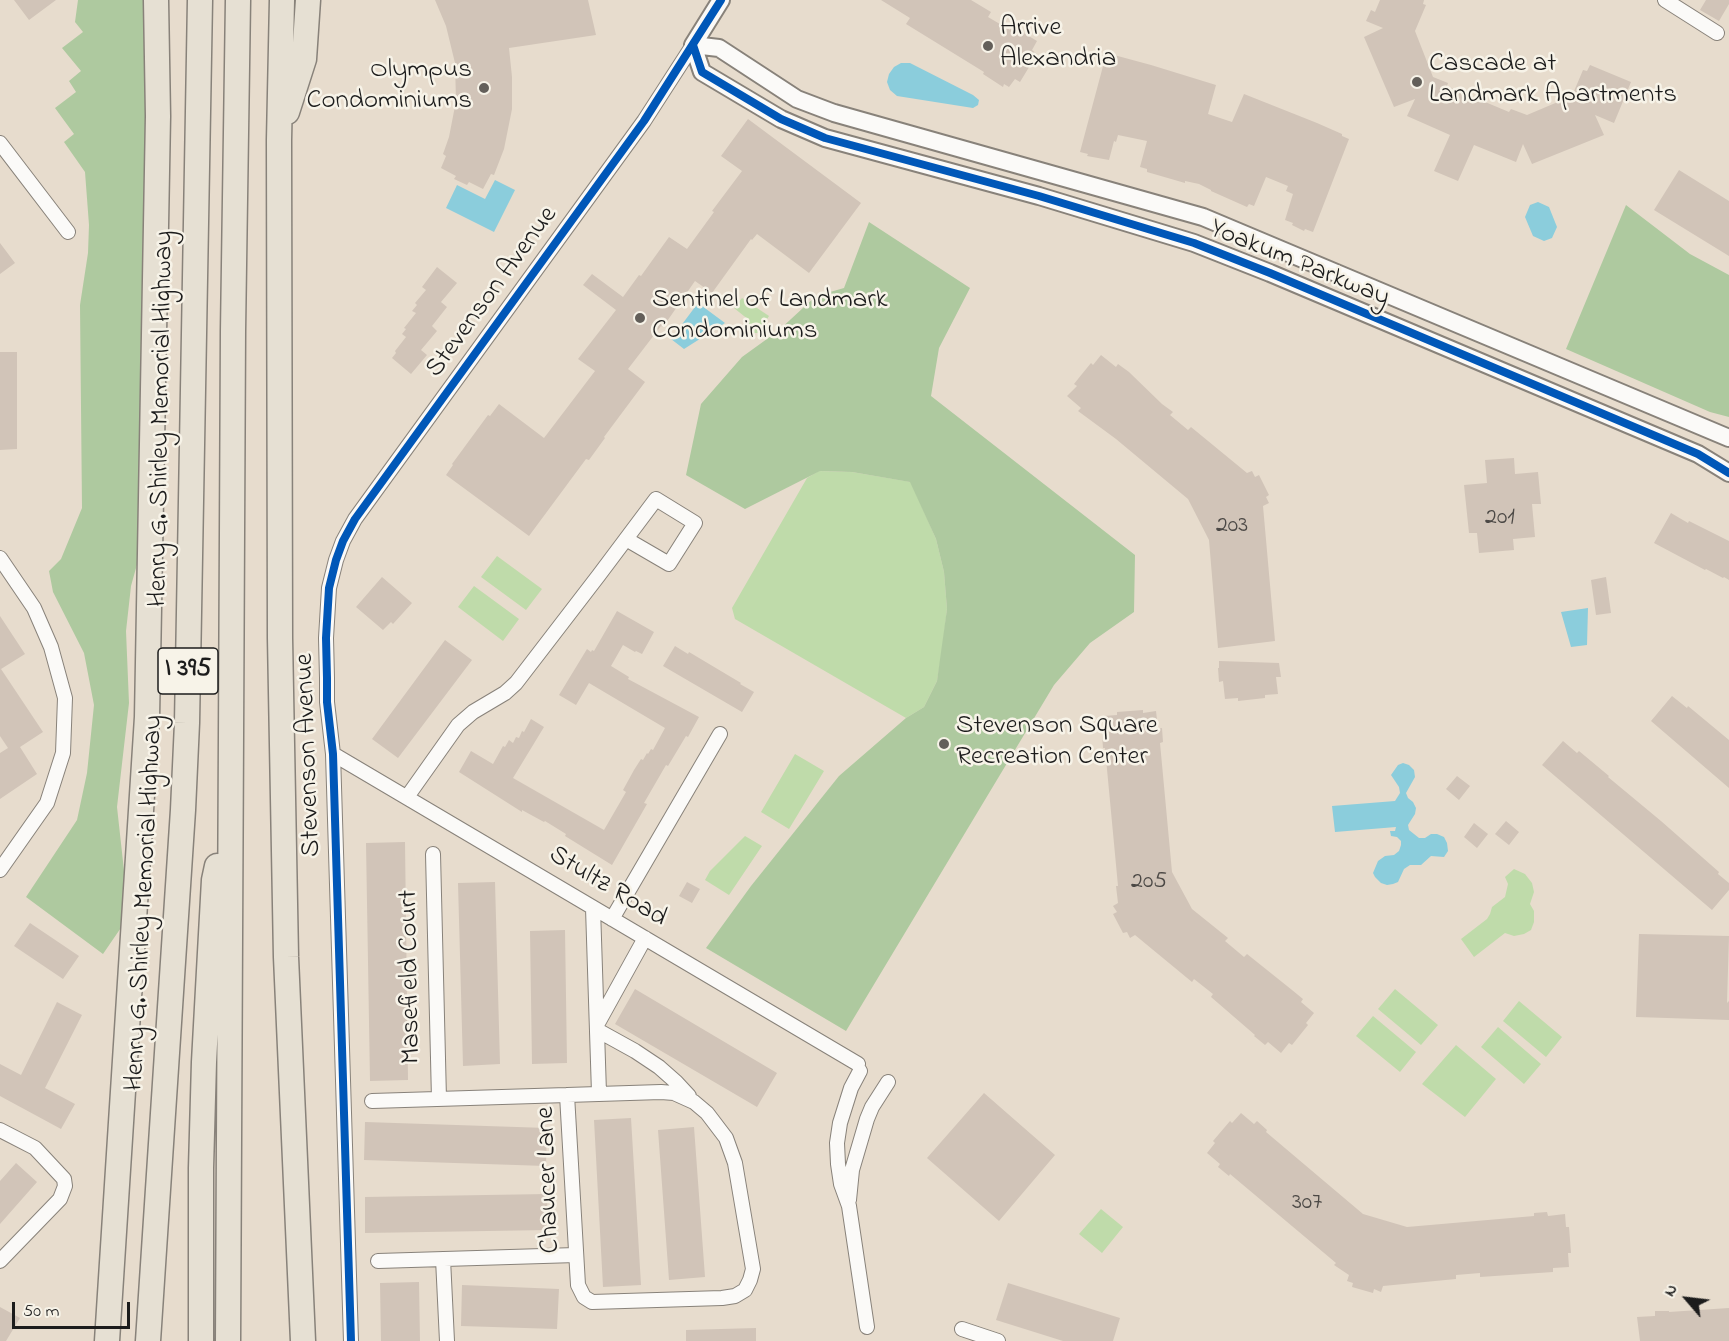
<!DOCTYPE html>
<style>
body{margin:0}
#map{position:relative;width:1729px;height:1341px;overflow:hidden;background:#e7dccd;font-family:"Indie Flower",sans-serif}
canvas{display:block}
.north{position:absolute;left:1657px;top:1269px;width:60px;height:60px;-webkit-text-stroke:4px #f7f3e8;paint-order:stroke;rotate:298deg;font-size:16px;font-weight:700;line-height:24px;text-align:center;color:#1c1c1c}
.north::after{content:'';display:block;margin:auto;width:21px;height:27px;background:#1c1c1c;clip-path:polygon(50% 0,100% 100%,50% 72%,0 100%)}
.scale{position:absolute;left:12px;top:1302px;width:118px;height:27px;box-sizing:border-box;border:3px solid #1c1c1c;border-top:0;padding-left:8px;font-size:18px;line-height:21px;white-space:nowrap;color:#1c1c1c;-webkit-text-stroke:4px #f7f3e8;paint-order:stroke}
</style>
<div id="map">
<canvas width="1729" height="1341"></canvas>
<div class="north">N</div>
<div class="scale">50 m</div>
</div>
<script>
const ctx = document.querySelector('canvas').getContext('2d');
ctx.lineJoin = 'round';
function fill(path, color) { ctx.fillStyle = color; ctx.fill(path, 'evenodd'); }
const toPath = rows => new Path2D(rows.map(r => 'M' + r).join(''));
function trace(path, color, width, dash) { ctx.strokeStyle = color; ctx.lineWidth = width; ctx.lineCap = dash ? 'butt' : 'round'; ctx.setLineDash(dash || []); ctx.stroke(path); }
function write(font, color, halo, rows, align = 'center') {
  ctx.font = font + ' "Indie Flower",sans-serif'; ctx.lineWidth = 5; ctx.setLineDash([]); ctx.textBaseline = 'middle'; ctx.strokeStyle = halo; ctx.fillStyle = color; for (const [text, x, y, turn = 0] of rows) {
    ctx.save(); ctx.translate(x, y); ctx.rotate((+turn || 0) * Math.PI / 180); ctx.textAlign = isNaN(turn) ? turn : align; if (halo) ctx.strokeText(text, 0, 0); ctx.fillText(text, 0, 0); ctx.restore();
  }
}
fill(toPath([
 [742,298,769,316,758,333,752,333,746,325,749,320,734,308],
 [819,471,852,472,911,482,936,539,944,572,947,609,942,652,937,681,924,707,906,718,735,619,732,608,807,478],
 [497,556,542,589,526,610,481,577],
 [474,586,519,619,503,641,458,607],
 [795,754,824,771,789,829,761,812],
 [745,836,762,846,729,895,705,880,710,871],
 [1514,869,1525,874,1532,883,1534,892,1530,904,1534,911,1534,922,1531,930,1524,934,1514,936,1505,933,1474,957,1461,939,1487,919,1490,914,1492,907,1505,897,1508,884,1505,877],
 [1395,989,1438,1025,1421,1045,1378,1009],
 [1519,1001,1562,1037,1546,1057,1503,1021],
 [1373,1016,1416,1052,1400,1072,1356,1036],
 [1498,1027,1541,1064,1524,1084,1481,1047],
 [1456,1045,1496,1079,1465,1117,1422,1084],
 [1101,1209,1123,1227,1102,1253,1079,1234]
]), '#bfdbaa');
fill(toPath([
 [78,0,143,0,145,17,153,507,131,586,126,631,129,703,117,807,129,916,103,954,26,897,77,820,87,773,94,705,84,653,53,592,49,571,61,559,82,508,80,305,88,253,89,225,85,172,64,142,74,134,55,108,76,92,69,81,81,71,62,48,83,32,75,22],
 [1626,205,1690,254,1729,275,1729,417,1710,412,1566,349],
 [869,222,970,288,939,348,931,396,1135,555,1134,612,1090,643,1054,685,846,1031,706,948,751,886,839,776,906,718,924,707,937,681,947,609,944,572,936,539,910,482,852,472,820,471,745,509,686,475,701,404,742,357,778,331,816,296,844,288]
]), '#aec99f');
fill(toPath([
 [901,63,910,63,973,95,979,100,978,105,973,108,897,96,890,90,887,82,889,74,894,67],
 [495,180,515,190,494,232,446,208,457,185,485,199],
 [1538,202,1549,207,1557,227,1552,238,1544,241,1533,236,1525,217,1530,205],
 [698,303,725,323,684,349,671,339],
 [1588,608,1587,645,1571,647,1561,612],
 [1403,763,1409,765,1414,770,1415,777,1406,793,1408,798,1413,802,1416,808,1415,814,1408,825,1409,830,1419,838,1425,838,1431,834,1437,834,1444,837,1447,843,1448,851,1444,857,1431,856,1421,865,1410,865,1404,869,1398,882,1393,884,1387,885,1381,883,1375,877,1373,873,1378,861,1385,856,1394,855,1399,851,1401,845,1401,841,1397,837,1391,836,1390,831,1395,831,1396,827,1335,832,1332,806,1395,801,1400,793,1399,787,1391,775,1398,765]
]), '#8bcddc');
fill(toPath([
 [14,0,56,0,29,20],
 [435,0,588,0,596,35,509,48,512,77,512,109,504,149,494,175,491,174,483,189,469,182,467,185,454,179,456,176,441,168,446,156,443,154,449,137,456,101,455,63,446,26],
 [881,0,971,0,991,12,988,17,1010,30,1012,26,1037,41,1032,50,1037,54,1020,82,1015,79,1009,87,1004,84,1003,87,983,74,984,72,906,24,910,18],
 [1380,0,1424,0,1423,4,1426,5,1415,31,1433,77,1448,83,1447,86,1509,112,1511,109,1527,115,1572,96,1583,70,1587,71,1590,65,1631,82,1614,123,1595,115,1604,135,1532,164,1523,144,1516,162,1474,145,1458,181,1434,171,1450,135,1407,116,1415,99,1394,107,1364,37,1383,28,1366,21,1371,10,1375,12],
 [1706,0,1729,0,1729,4,1719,21,1700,10],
 [1106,55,1113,57,1114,55,1151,65,1216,85,1208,114,1232,122,1244,94,1317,123,1342,134,1342,136,1349,139,1313,232,1305,229,1304,231,1292,225,1293,223,1285,220,1293,194,1286,191,1288,186,1266,177,1254,206,1249,204,1247,207,1211,191,1211,190,1199,184,1185,181,1185,183,1147,172,1147,169,1140,167,1147,141,1118,135,1116,142,1114,141,1109,160,1087,156,1088,154,1080,152],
 [748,119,861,203,809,273,757,234,752,240,751,239,712,293,695,281,663,327,661,326,628,369,645,382,604,437,605,438,589,460,586,459,529,536,446,475,453,465,452,464,488,415,490,416,499,404,544,438,595,371,578,359,616,310,583,285,592,274,623,297,639,275,641,276,669,237,687,249,714,212,712,211,742,171,721,156],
 [1679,170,1729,201,1729,256,1654,210],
 [0,243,15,263,0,274],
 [437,267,457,283,441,302,447,307,432,326,437,331,421,350,427,355,411,374,392,358,396,353,395,351,406,337,402,334,406,329,404,328,416,313,412,311,417,305,415,303,426,290,422,287],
 [0,352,17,352,17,449,0,450],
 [1101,355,1116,367,1118,364,1129,372,1162,404,1173,412,1170,415,1188,430,1191,427,1247,473,1252,471,1255,477,1259,475,1269,495,1266,497,1269,503,1263,506,1275,641,1218,648,1209,540,1188,499,1116,439,1078,411,1081,408,1067,396,1077,386,1074,384,1082,374,1091,363,1093,365],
 [1514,458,1515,474,1538,472,1541,504,1532,504,1535,537,1513,539,1514,550,1479,553,1477,533,1469,533,1464,485,1487,483,1485,460],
 [1671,513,1688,523,1689,521,1729,541,1729,580,1724,577,1723,578,1706,569,1705,570,1654,543],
 [382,577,412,603,393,624,391,622,383,630,356,607],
 [1606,577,1611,613,1596,615,1591,580],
 [617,611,654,632,642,654,636,651,635,652,623,645,611,666,629,677,628,679,699,717,688,737,686,736,668,766,666,765,644,803,647,804,612,865,565,836,566,834,545,821,544,822,522,810,522,812,459,772,471,751,493,764,503,746,505,747,509,740,513,743,516,737,519,738,522,731,524,732,531,719,544,727,513,778,604,830,626,792,623,790,634,770,641,759,643,760,647,753,648,754,651,749,653,750,665,728,589,683,576,705,559,695,587,649,591,652,592,650,594,651],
 [0,616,25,654,1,669,43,732,20,747,37,774,0,799,0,753,8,748,0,736],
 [445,640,472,660,398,758,372,739],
 [675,646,688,654,689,652,741,683,740,684,754,692,742,712,663,666],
 [1219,661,1279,663,1281,677,1276,677,1278,694,1265,695,1265,698,1238,701,1238,698,1225,699,1223,681,1219,682,1218,668,1219,668],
 [1672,696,1687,708,1688,706,1729,740,1729,788,1651,721],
 [1143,710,1143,713,1156,711,1158,729,1162,728,1163,742,1160,743,1172,872,1192,909,1228,938,1225,941,1244,957,1247,954,1292,990,1303,999,1301,1002,1314,1013,1306,1023,1308,1025,1292,1045,1289,1043,1281,1053,1268,1042,1265,1045,1254,1036,1255,1035,1211,997,1213,994,1194,979,1192,982,1135,935,1130,938,1127,932,1123,933,1113,914,1117,912,1113,906,1118,903,1116,886,1118,886,1105,748,1103,748,1102,734,1106,733,1104,716,1117,715,1117,712],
 [1563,741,1577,753,1579,751,1609,776,1608,777,1661,821,1719,872,1718,874,1729,883,1729,890,1712,910,1542,765],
 [1457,776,1470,786,1459,800,1446,789],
 [1506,821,1519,832,1509,845,1495,834],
 [1474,823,1488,834,1477,848,1464,837],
 [405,842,408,1080,370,1081,366,843],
 [495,882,500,1064,463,1066,458,883],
 [687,882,700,889,692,903,679,896],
 [30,923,79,956,63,979,14,946],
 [565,930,567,1063,532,1064,530,931],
 [1639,934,1729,936,1727,1003,1729,1001,1729,1020,1636,1017],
 [635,989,777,1073,757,1107,615,1024],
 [57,1002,82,1015,45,1088,75,1104,61,1129,0,1096,0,1064,21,1075],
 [984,1093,1055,1155,999,1221,927,1158],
 [1241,1113,1254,1124,1257,1121,1267,1130,1266,1132,1363,1214,1407,1227,1534,1216,1534,1213,1547,1212,1548,1216,1565,1214,1566,1227,1569,1227,1571,1253,1568,1253,1569,1267,1553,1268,1553,1272,1480,1277,1480,1273,1456,1275,1456,1279,1383,1286,1381,1292,1374,1289,1373,1293,1352,1287,1353,1283,1347,1281,1349,1275,1334,1265,1336,1263,1230,1174,1229,1176,1218,1167,1220,1164,1207,1153,1215,1143,1213,1141,1230,1121,1232,1123],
 [631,1118,641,1285,603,1287,594,1120],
 [365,1122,547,1128,546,1166,364,1160],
 [694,1127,705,1277,669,1280,658,1130],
 [16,1163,37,1182,0,1224,0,1181],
 [547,1194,548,1230,365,1233,365,1197],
 [419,1282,420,1341,381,1341,380,1283],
 [1008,1283,1120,1318,1113,1341,1063,1341,996,1320],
 [462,1285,559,1289,557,1329,461,1326],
 [0,1307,20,1318,6,1341,0,1341],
 [1729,1308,1729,1341,1640,1341,1637,1317,1655,1316,1655,1311,1669,1311,1669,1312],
 [756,1328,756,1341,686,1341,686,1330]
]), '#d1c4b8');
const minor = toPath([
 [1665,0,1717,33],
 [0,143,68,232],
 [0,558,34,608,51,647,65,698,63,753,47,803,0,870],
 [333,754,858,1064],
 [407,797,458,725,473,712,505,693,516,683,599,575,656,499,695,523,669,564,626,539],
 [433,854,439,1099],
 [593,908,599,1093],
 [612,919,720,734],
 [598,1023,645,938],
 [597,1030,635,1051,659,1067,676,1082,689,1096],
 [860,1071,851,1088,840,1123,837,1143,838,1164,841,1184,849,1206,867,1327],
 [661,1092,674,1093,694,1102,707,1113,726,1138,735,1163,753,1269,750,1280,745,1290,735,1296,722,1298,592,1302,584,1297,578,1285,567,1095,661,1092],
 [372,1101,567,1095],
 [0,1130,35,1148,64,1179,65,1186,60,1199,0,1261],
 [849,1200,852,1170,867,1119,872,1107,888,1082],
 [443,1259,447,1341],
 [378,1261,576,1255],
 [962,1329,998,1341],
 [351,1341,333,754,327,702,327,678,326,638,329,588,336,560,343,541,355,519,376,490,644,121,693,45]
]);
const tertiary = toPath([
 [693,45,702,72,781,119,825,138,1039,196,1194,243,1270,273,1698,454,1729,473],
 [693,45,719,48,797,99,834,113,1203,217,1729,438],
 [693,45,721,0]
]);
const motorway = toPath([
 [282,0,279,140,280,638,286,957,303,1341],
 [287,112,304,59,308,0],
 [107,1341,147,717,158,116,156,0],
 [148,1341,183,810,187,723,200,0],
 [201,1341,201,1168,204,1062,214,880,217,866],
 [228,1341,233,331,238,0]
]);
trace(minor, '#88827a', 16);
trace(tertiary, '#88827a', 20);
trace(motorway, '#88827a', 27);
trace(minor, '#fbfaf8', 14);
trace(tertiary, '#fbfaf8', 16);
trace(motorway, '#e6e0d3', 24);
trace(toPath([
 [693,45,702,72,781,119,825,138,1039,196,1194,243,1270,273,1698,454,1729,473],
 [351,1341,333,754,327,702,327,678,326,638,329,588,336,560,343,541,355,519,644,121,721,0]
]), '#0057b8', 8);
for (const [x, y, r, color] of [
 [988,46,6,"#635f5a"],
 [1417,82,6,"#635f5a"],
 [484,88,6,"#635f5a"],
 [640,318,6,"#635f5a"],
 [944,744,6,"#635f5a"]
]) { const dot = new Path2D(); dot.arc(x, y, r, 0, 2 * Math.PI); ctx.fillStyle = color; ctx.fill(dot); trace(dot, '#f7f3e8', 2); }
write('24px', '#4b4845', null, [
 ["201",1500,519],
 ["203",1232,527],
 ["205",1149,883],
 ["307",1307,1204]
]);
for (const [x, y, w] of [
 [188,671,60]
]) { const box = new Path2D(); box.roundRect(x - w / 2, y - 23, w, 46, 4.5); ctx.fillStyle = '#f7f3e8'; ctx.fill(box); trace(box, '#1c1c1c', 1.5); }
write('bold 26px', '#1c1c1c', null, [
 ["I 395",188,671]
]);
write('27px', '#1c1c1c', '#f7f3e8', [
 ["Arrive",1000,30],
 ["Alexandria",1000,61],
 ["Cascade at",1429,66],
 ["Landmark Apartments",1429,97],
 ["Olympus",472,72,"right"],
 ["Condominiums",472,103,"right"],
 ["Sentinel of Landmark",652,302],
 ["Condominiums",652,333],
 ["Stevenson Square",956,728],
 ["Recreation Center",956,759]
], 'left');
write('27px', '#1c1c1c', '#f7f3e8', [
 ["Yoakum Parkway",1299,265,22],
 ["Stevenson Avenue",493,293,-54],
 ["Henry G. Shirley Memorial Highway",163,419,-89],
 ["Stevenson Avenue",310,755,-92],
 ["Stultz Road",607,888,31],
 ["Henry G. Shirley Memorial Highway",146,903,-87],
 ["Masefield Court",412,977,-91],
 ["Chaucer Lane",550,1180,-92]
]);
</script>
